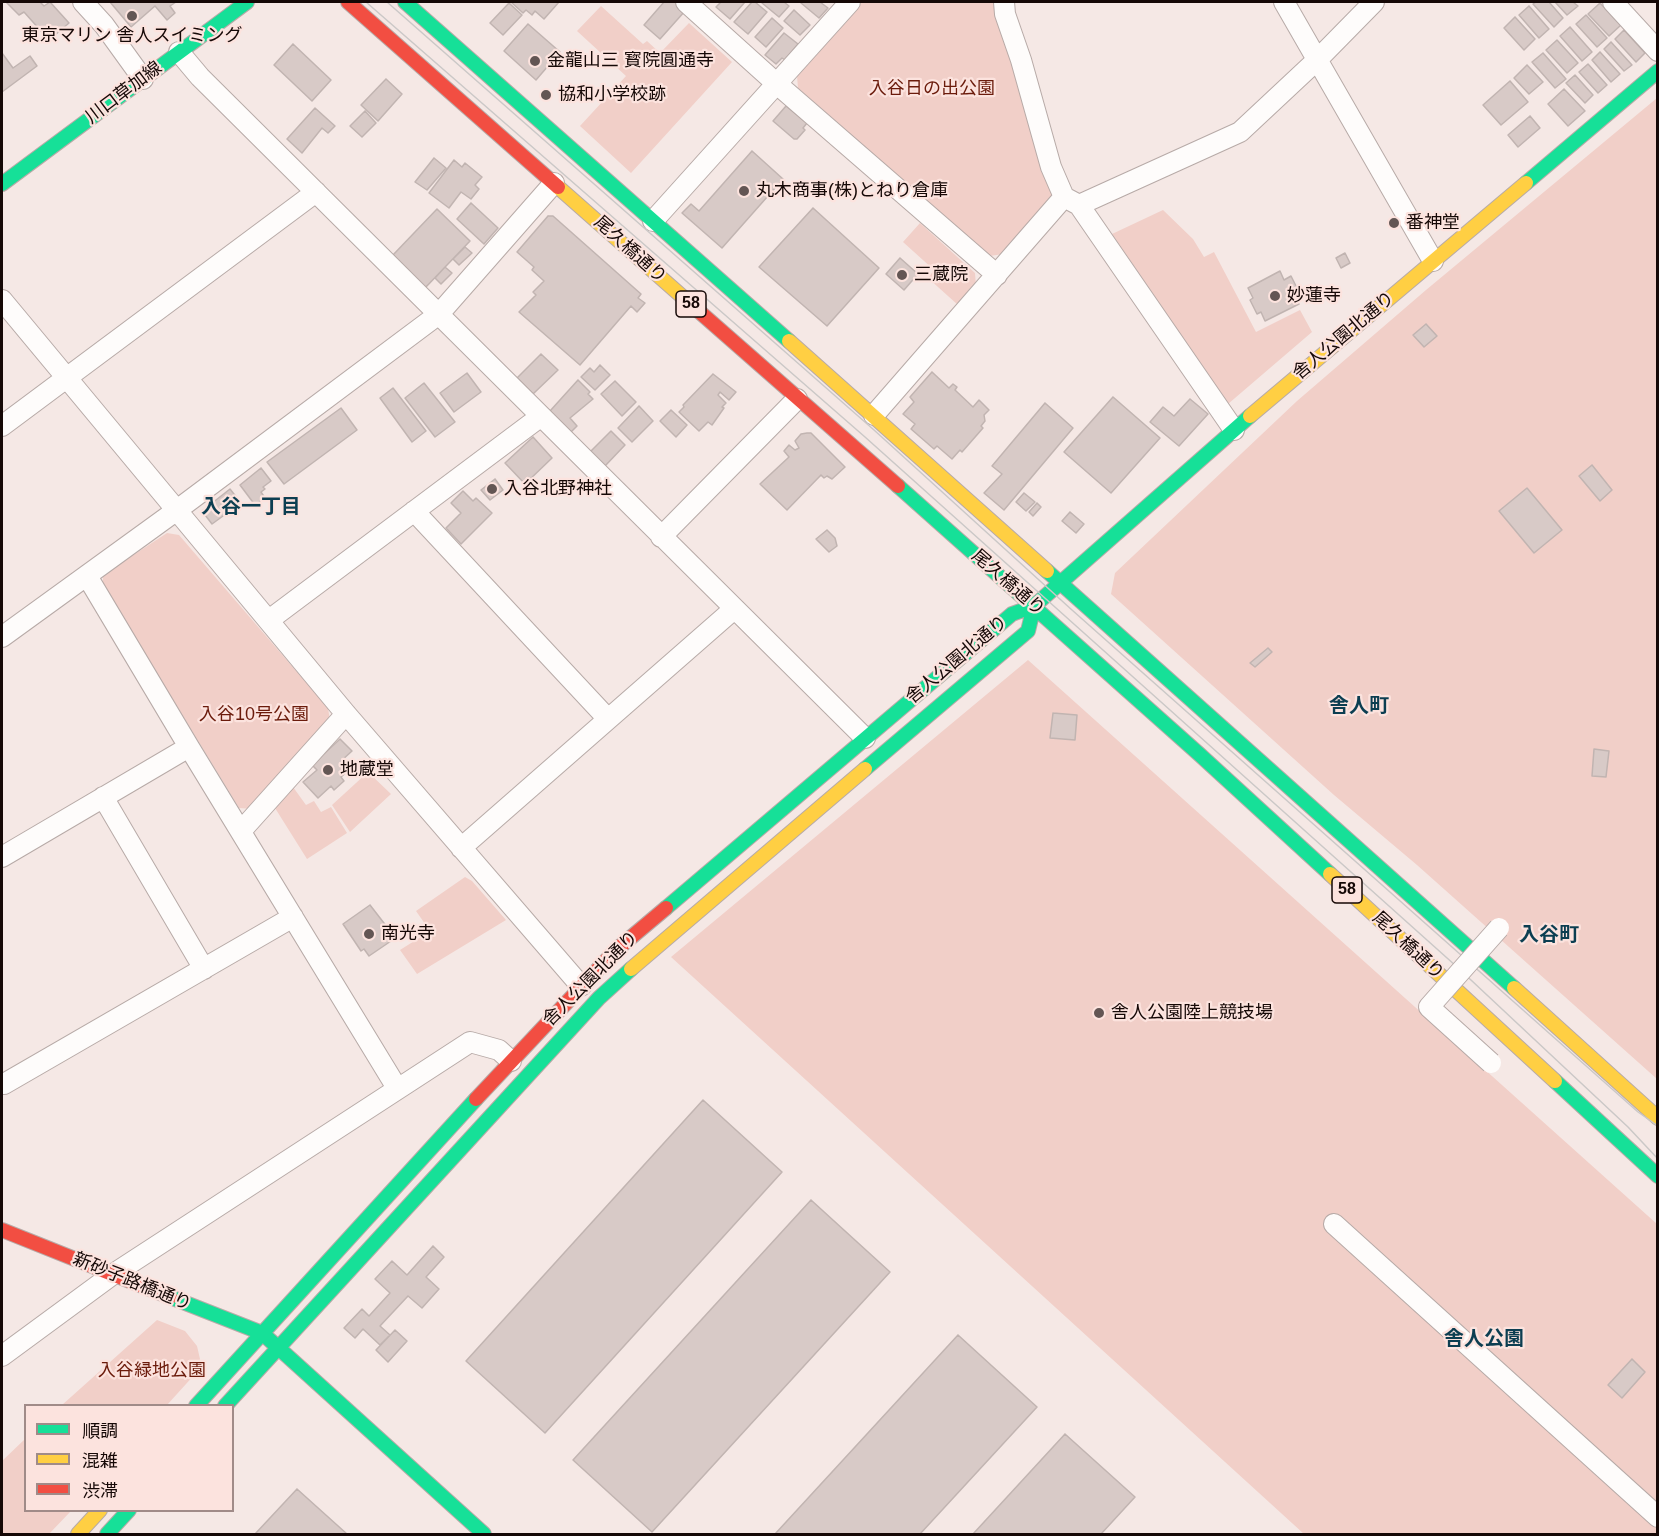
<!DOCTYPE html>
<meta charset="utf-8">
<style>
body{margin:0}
#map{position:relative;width:1659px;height:1536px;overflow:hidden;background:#f5e8e5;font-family:Arial,"Noto Sans JP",sans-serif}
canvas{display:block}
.frame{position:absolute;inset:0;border:3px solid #150806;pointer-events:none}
.legend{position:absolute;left:24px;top:1404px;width:210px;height:108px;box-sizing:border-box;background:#fce3de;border:2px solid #a08b88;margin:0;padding:8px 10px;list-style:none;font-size:18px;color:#150806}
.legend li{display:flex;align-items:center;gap:12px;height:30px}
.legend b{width:30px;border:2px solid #a08b88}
</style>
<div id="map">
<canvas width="1659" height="1536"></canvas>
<div class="frame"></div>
<ul class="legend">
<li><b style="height:8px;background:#16e098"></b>順調</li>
<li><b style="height:8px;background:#ffcf43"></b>混雑</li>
<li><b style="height:8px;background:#f24e42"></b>渋滞</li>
</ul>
</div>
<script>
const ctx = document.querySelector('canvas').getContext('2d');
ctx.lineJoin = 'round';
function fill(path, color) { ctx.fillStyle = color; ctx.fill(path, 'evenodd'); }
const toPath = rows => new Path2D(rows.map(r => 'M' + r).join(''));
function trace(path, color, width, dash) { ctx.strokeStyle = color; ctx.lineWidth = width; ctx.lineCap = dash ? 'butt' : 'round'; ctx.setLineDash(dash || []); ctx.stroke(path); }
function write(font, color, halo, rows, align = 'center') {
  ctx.font = font + ' Arial,"Noto Sans JP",sans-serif'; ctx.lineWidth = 4.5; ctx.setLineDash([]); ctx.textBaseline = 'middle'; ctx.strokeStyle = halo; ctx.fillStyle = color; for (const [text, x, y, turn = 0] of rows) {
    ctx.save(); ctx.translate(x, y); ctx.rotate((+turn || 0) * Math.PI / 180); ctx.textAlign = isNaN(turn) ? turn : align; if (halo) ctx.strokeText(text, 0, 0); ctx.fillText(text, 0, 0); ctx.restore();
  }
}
fill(toPath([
 [862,2,999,2,1055,196,1004,254,989,256,798,88,797,76],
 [601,6,643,44,647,41,660,53,689,23,732,62,631,173,580,126,626,76,577,31],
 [1657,98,1657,1079,1417,865,1334,795,1111,594,1115,573,1297,401,1426,290],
 [1163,210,1193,239,1204,257,1214,252,1256,332,1300,310,1312,332,1228,404,1112,234],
 [920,223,975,273,976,286,958,305,928,278,934,270,903,242],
 [167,533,179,535,328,708,330,721,253,809,239,808,103,585,103,575],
 [1028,660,1657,1224,1657,1534,1304,1534,671,957],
 [368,772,391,794,350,832,332,805],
 [293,787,306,805,314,801,321,812,331,807,347,833,307,859,275,808],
 [465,877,472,881,506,920,417,974,400,950,430,931,416,911],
 [157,1320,185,1331,197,1346,200,1359,196,1373,167,1405,62,1405],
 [25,1439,26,1510,71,1511,49,1534,2,1534,2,1461]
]), '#f1cfc8');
const building = toPath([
 [6,2,40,2,44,6,50,2,69,23,49,40,24,12,19,15,6,2],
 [110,2,176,2,170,6,175,13,167,20,155,6,131,27,110,2],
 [511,2,559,2,544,19,535,11,532,15,526,10,523,13,511,2],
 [664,2,675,2,685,11,660,39,644,25,664,2],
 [721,2,745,2,730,19,716,7,721,2],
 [752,2,755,2,767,12,748,34,734,22,752,2],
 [763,2,784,2,789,6,779,17,762,3,763,2],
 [802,2,820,2,828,8,819,18,801,3,802,2],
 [1536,2,1549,2,1563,18,1554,27,1533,4,1536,2],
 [1555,2,1573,2,1578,6,1567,15,1555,2],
 [509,3,522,15,503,35,490,23,509,3],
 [1600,3,1621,25,1609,36,1588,14,1600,3],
 [1529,6,1549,29,1539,38,1519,15,1529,6],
 [794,10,810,25,800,35,784,21,794,10],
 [1586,15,1607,38,1597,47,1576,24,1586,15],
 [1515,17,1535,39,1524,50,1504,28,1515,17],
 [772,18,783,28,766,47,755,37,772,18],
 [528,24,560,52,536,80,504,51,528,24],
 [1570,27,1592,52,1582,61,1560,36,1570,27],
 [1624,30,1645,53,1636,62,1615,39,1624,30],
 [784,33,798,44,785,60,782,58,776,64,765,55,784,33],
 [1557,40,1578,63,1567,73,1546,50,1557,40],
 [1611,42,1632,65,1624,71,1604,49,1611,42],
 [293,44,331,80,312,101,274,65,293,44],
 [1600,52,1620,74,1611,82,1592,60,1600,52],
 [2,53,13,68,30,56,37,66,2,92,2,53],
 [1543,53,1566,79,1555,88,1532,62,1543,53],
 [1588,64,1607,85,1598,93,1579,72,1588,64],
 [1527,65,1543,82,1529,94,1514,78,1527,65],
 [1575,75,1593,95,1585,103,1566,83,1575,75],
 [386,79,402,94,378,121,361,105,386,79],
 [1510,81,1528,102,1501,125,1483,105,1510,81],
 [1564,89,1585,111,1568,126,1548,104,1564,89],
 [786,106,807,123,803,128,805,130,797,139,794,139,773,121,786,106],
 [315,108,335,126,328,133,322,128,302,153,287,139,315,108],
 [365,111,376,123,362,137,350,126,365,111],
 [1530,116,1540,128,1518,147,1508,135,1530,116],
 [752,151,783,179,722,248,682,213,691,204,699,211,752,151],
 [434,158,446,168,427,190,415,182,434,158],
 [454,160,462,167,465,163,482,177,475,185,479,189,471,199,461,192,449,208,429,193,454,160],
 [471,203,498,228,484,244,457,219,471,203],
 [813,208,879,268,827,326,759,267,813,208],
 [437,209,470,241,425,288,392,256,437,209],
 [548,216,553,216,641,294,638,298,645,303,637,312,631,306,580,365,519,312,536,295,533,292,544,281,532,270,534,267,517,252,548,216],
 [1396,217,1400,225,1393,228,1389,221,1396,217],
 [465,247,472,253,459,265,453,259,465,247],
 [1345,253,1350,263,1341,268,1336,258,1345,253],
 [900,258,918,274,904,290,886,274,900,258],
 [445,267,452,273,441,284,435,278,445,267],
 [1280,271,1284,280,1291,276,1300,294,1295,297,1299,304,1265,321,1261,312,1257,314,1250,300,1253,298,1248,288,1280,271],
 [1426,324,1437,336,1424,347,1413,335,1426,324],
 [541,354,558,370,533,394,517,378,541,354],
 [600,365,610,375,595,390,581,377,590,368,594,372,600,365],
 [932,372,949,388,953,384,957,387,955,390,973,407,979,400,989,410,984,415,985,421,981,426,983,428,962,452,960,450,952,459,937,446,934,449,911,429,915,424,903,414,914,402,910,397,932,372],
 [467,373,481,392,454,412,440,393,467,373],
 [713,374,736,392,729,400,720,392,718,395,726,403,722,407,724,408,712,425,708,422,699,431,679,412,684,407,683,405,713,374],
 [578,380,590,392,588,394,593,399,570,418,577,426,571,432,559,420,558,421,550,411,578,380],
 [615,381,636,402,622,416,601,394,615,381],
 [424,383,455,422,435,437,405,398,424,383],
 [393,388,426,431,412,442,380,398,393,388],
 [1113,397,1160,438,1111,493,1064,452,1113,397],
 [1190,399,1208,414,1179,446,1150,422,1163,407,1174,416,1190,399],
 [1045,403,1073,428,1004,510,984,493,1002,474,992,466,1045,403],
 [639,406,653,421,632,442,618,428,639,406],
 [341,408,357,430,284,484,267,462,341,408],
 [671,410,687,425,676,437,660,421,671,410],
 [611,431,625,445,605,466,590,452,611,431],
 [807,433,811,433,845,467,832,479,827,476,824,478,821,475,787,510,760,484,789,457,784,451,789,445,795,450,799,448,795,441,801,434,807,433],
 [533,437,552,458,525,484,505,463,533,437],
 [1592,465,1612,490,1600,501,1579,476,1592,465],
 [261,468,271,481,263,487,265,489,261,492,265,498,255,505,240,485,261,468],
 [495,479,503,490,490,500,481,490,495,479],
 [1527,488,1562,530,1534,553,1499,511,1527,488],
 [230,489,241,503,212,524,202,511,230,489],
 [463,491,473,501,476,498,492,513,461,544,446,528,461,513,451,503,463,491],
 [1024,493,1035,502,1026,511,1016,502,1024,493],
 [1037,503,1041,507,1033,516,1029,512,1037,503],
 [1070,512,1084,524,1076,533,1062,521,1070,512],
 [827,530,835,538,837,546,829,552,816,539,827,530],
 [1268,648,1272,652,1255,667,1250,663,1268,648],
 [1053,713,1077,715,1075,740,1050,738,1053,713],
 [340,739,352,751,341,761,349,770,341,777,344,781,334,790,331,786,318,798,303,782,317,770,312,765,340,739],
 [1594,749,1609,751,1606,777,1592,776,1594,749],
 [370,905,394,936,390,939,391,941,369,956,364,949,361,951,343,924,370,905],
 [703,1100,782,1172,545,1433,466,1361,703,1100],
 [811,1200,890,1272,652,1532,573,1460,811,1200],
 [433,1246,444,1257,426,1277,439,1289,422,1308,408,1296,380,1326,390,1335,380,1345,363,1329,355,1338,344,1328,362,1309,369,1316,390,1293,375,1279,392,1261,407,1275,433,1246],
 [395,1330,407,1341,388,1362,376,1350,395,1330],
 [958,1335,1037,1407,920,1534,775,1534,958,1335],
 [1632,1359,1645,1372,1622,1398,1608,1385,1632,1359],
 [1065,1434,1135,1497,1101,1534,973,1534,1065,1434],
 [297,1489,347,1534,255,1534,297,1489]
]);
fill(building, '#d8cac7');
trace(building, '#c1b4b1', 1.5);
const street = toPath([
 [83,2,104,25,143,79],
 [686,2,777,84,997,275],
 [1004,2,1005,14,1021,60,1051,167,1064,197,1079,205,1234,430],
 [1284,2,1433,261],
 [1613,2,1658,51],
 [179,52,200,77,865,738],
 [1079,205,1240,132,1317,60,1374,2],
 [653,221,850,2],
 [2,300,346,714,581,986],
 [874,415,1064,197],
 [2,426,316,192],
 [414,511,608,719],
 [661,537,797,399],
 [87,576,189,747,397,1088],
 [269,620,540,417],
 [2,637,177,510,439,314,554,183],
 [103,797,204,969],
 [241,831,346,714],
 [461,848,734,609],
 [2,857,189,747],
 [4,1084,293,917],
 [1334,1224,1658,1517],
 [2,1356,112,1275,470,1042,499,1050,511,1061]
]);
const fast = toPath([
 [405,2,789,341],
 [1526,183,1658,71],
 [2,184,247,2],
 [898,486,1199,754,1330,874],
 [1047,571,1514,988],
 [865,769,1028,631,1034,606],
 [666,908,1012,614,1034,606,1250,416],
 [1555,1081,1658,1176],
 [170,1297,262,1333,484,1534],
 [196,1406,476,1099],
 [225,1406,599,998,631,969],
 [107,1534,129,1510]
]);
const slow = toPath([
 [558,187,694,307],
 [789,341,1047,571],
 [1250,416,1526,183],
 [1330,874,1555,1081],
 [631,969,865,769],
 [1514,988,1658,1118],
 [78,1534,100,1510]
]);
const jam = toPath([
 [348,2,558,187],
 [694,307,898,486],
 [476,1099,616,950,666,908],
 [2,1230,170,1297]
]);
trace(street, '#b7aaa7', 22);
trace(fast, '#b7aaa7', 16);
trace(slow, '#b7aaa7', 16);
trace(jam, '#b7aaa7', 16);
trace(street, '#fefcfb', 20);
trace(fast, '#16e098', 14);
trace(slow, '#ffcf43', 14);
trace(jam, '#f24e42', 14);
trace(toPath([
 [366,2,865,437,1456,966,1628,1127,1658,1159],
 [387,2,874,430,1072,610,1638,1112,1658,1126]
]), '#cbc8c7', 1.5);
const streetBridge = toPath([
 [1491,1063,1429,1007,1499,928]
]);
trace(streetBridge, '#b7aaa7', 22, []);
trace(streetBridge, '#fefcfb', 20);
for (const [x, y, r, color] of [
 [132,16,6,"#635654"],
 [535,61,6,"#635654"],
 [546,95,6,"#635654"],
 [744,191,6,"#635654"],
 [1394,223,6,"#635654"],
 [902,275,6,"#635654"],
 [1275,296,6,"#635654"],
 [492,489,6,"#635654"],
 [328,770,6,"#635654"],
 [369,934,6,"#635654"],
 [1099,1013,6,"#635654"]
]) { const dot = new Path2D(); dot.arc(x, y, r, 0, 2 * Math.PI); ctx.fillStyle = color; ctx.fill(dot); trace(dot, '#fce3de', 2); }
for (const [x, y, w] of [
 [691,304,30],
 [1347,890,30]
]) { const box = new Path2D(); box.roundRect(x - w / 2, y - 13, w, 26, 4.5); ctx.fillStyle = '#fce3de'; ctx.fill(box); trace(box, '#150806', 1.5); }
write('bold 16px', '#150806', null, [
 ["58",691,304],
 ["58",1347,890]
]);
write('18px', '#150806', '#fce3de', [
 ["東京マリン 舎人スイミング",132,36,"center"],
 ["金龍山三 寳院圓通寺",547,61],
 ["協和小学校跡",558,95],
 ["丸木商事(株)とねり倉庫",756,191],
 ["番神堂",1406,223],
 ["三蔵院",914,275],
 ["妙蓮寺",1287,296],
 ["入谷北野神社",504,489],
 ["地蔵堂",340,770],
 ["南光寺",381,934],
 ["舎人公園陸上競技場",1111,1013]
], 'left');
write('18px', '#6b1b0b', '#fce3de', [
 ["入谷日の出公園",932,89],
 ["入谷10号公園",254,715],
 ["入谷緑地公園",152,1371]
]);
write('18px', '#150806', '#fce3de', [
 ["川口草加線",124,93,-37],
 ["尾久橋通り",630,250,42],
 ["舎人公園北通り",1344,336,-40],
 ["尾久橋通り",1008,583,41],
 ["舎人公園北通り",957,660,-40],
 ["尾久橋通り",1408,946,43],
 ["舎人公園北通り",591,979,-45],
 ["新砂子路橋通り",132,1282,22]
]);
write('bold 20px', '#0c3e51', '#fce3de', [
 ["入谷一丁目",251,507],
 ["舎人町",1359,706],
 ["入谷町",1549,935],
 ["舎人公園",1484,1339]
]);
</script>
